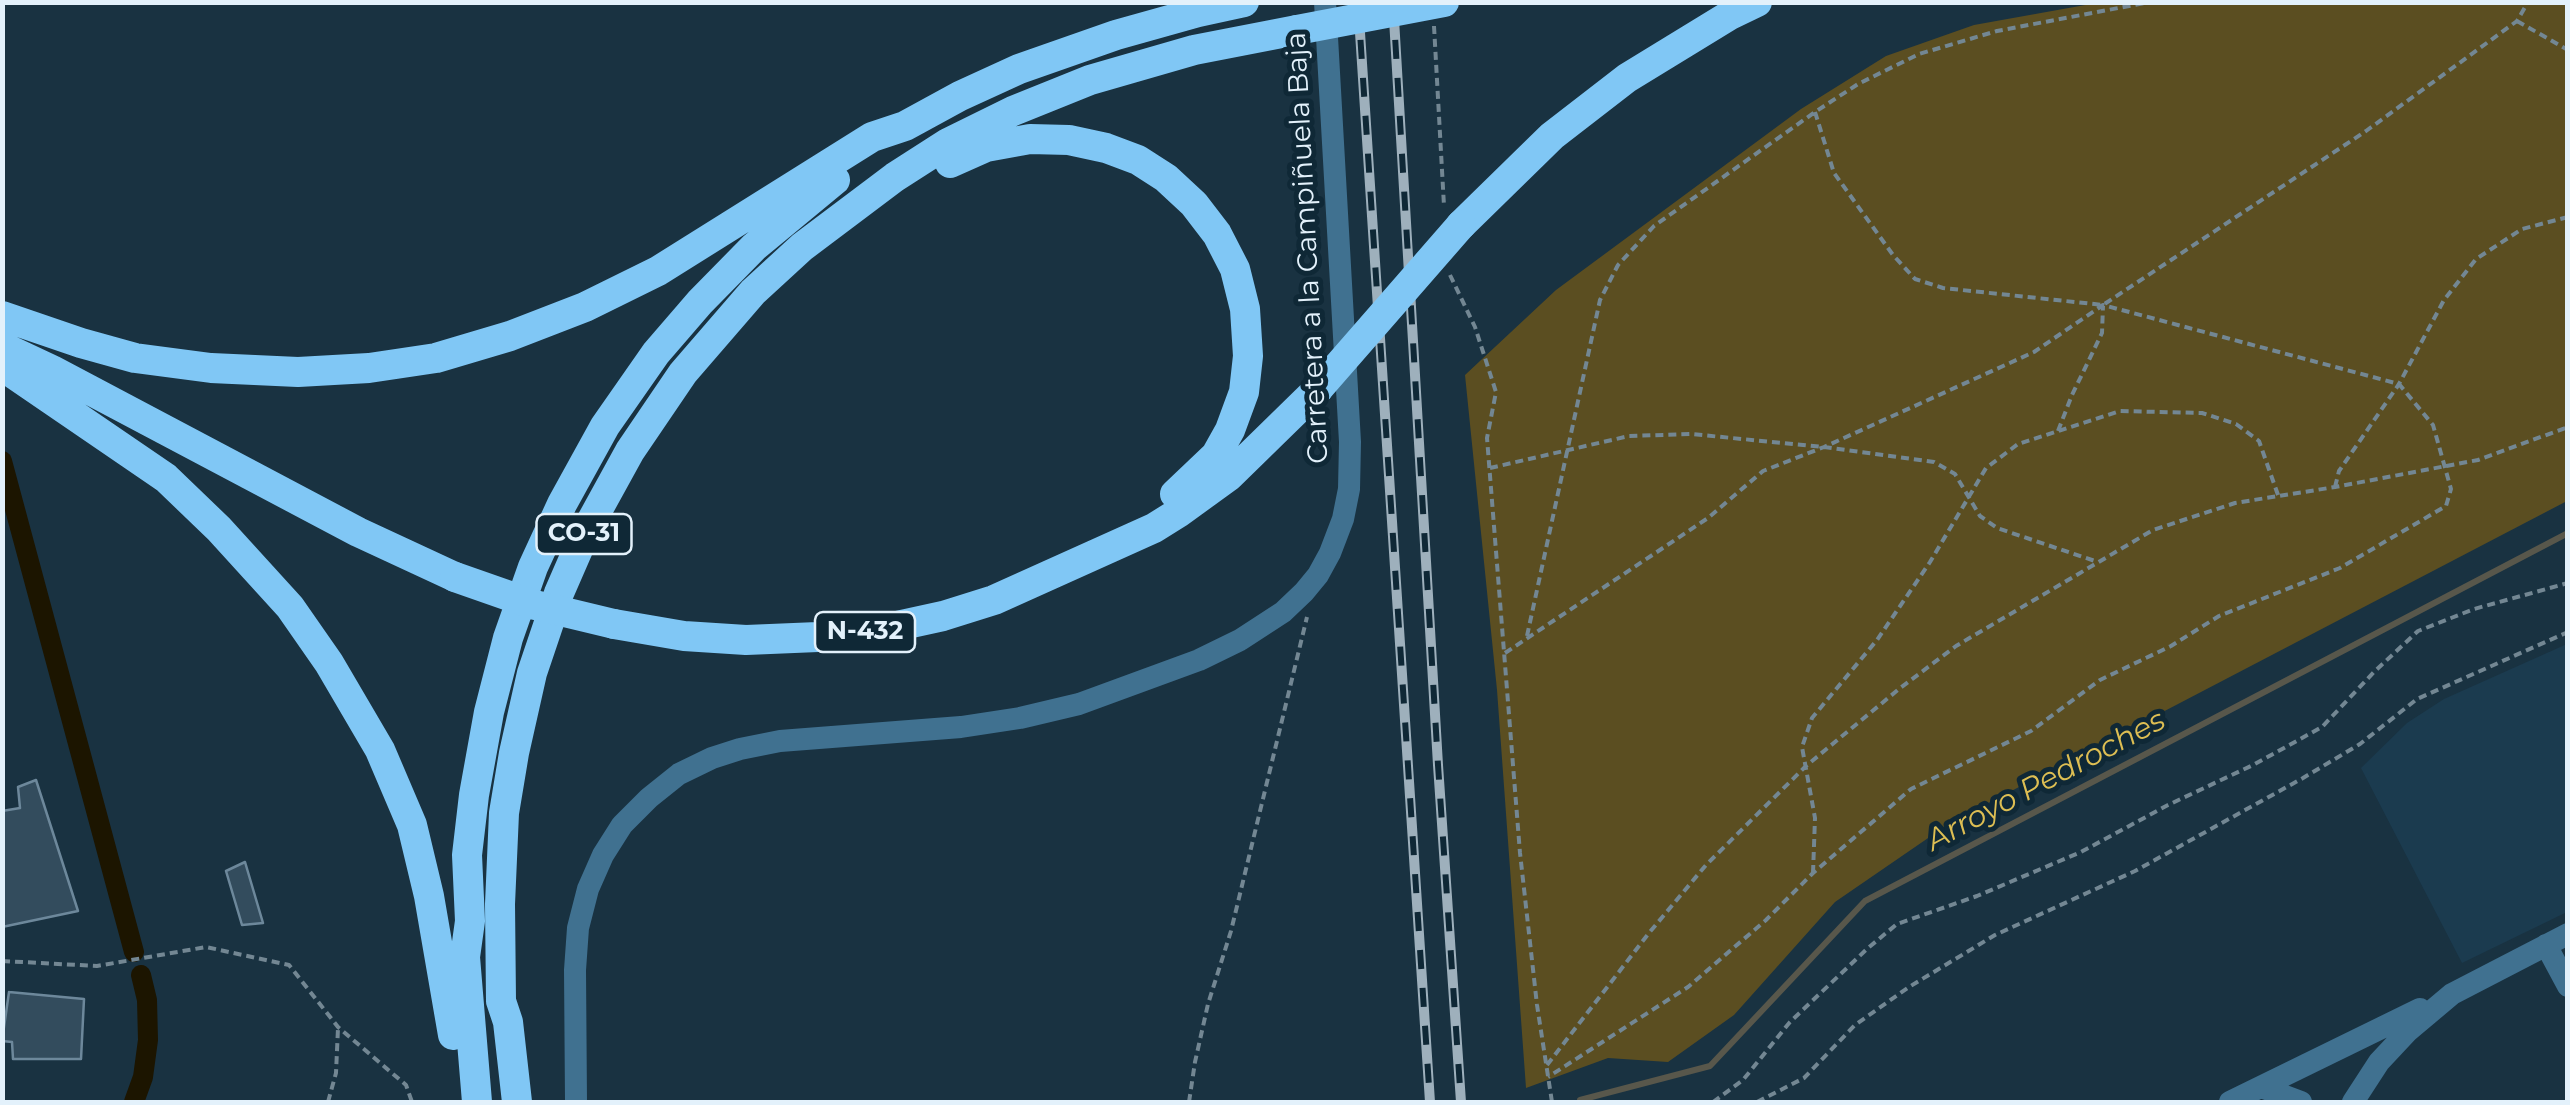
<!DOCTYPE html>
<meta charset="utf-8">
<style>
body{margin:0}
#map{position:relative;width:2570px;height:1105px;overflow:hidden;background:#193241;font-family:Montserrat,sans-serif}
canvas{display:block}
.frame{position:absolute;inset:0;border:5px solid #e3f1fb;pointer-events:none}
</style>
<div id="map">
<canvas width="2570" height="1105"></canvas>
<div class="frame"></div>
</div>
<script>
const ctx = document.querySelector('canvas').getContext('2d');
ctx.lineJoin = 'round';
function fill(path, color) { ctx.fillStyle = color; ctx.fill(path, 'evenodd'); }
const toPath = rows => new Path2D(rows.map(r => 'M' + r).join(''));
function trace(path, color, width, dash) { ctx.strokeStyle = color; ctx.lineWidth = width; ctx.lineCap = dash ? 'butt' : 'round'; ctx.setLineDash(dash || []); ctx.stroke(path); }
function write(font, color, halo, rows, align = 'center') {
  ctx.font = font + ' Montserrat,sans-serif'; ctx.lineWidth = 10; ctx.setLineDash([]); ctx.textBaseline = 'middle'; ctx.strokeStyle = halo; ctx.fillStyle = color; for (const [text, x, y, turn = 0] of rows) {
    ctx.save(); ctx.translate(x, y); ctx.rotate((+turn || 0) * Math.PI / 180); ctx.textAlign = isNaN(turn) ? turn : align; if (halo) ctx.strokeText(text, 0, 0); ctx.fillText(text, 0, 0); ctx.restore();
  }
}
fill(toPath([
 [2567,644,2567,912,2462,963,2361,768,2407,723,2444,699]
]), '#1b3b4f');
fill(toPath([
 [2102,2,2567,3,2567,501,1950,823,1835,902,1734,1015,1668,1062,1608,1058,1526,1088,1497,690,1465,375,1556,290,1801,109,1886,56,1974,25]
]), '#5b4e21');
trace(toPath([
 [1580,1100,1710,1066,1865,901,2568,533]
]), '#58574b', 6);
trace(toPath([
 [2,461,134,952],
 [134,1102,143,1077,148,1040,147,1000,141,975]
]), '#1c1500', 20);
const building = toPath([
 [36,780,78,911,2,927,2,811,20,808,18,787,36,780],
 [245,862,263,923,242,925,226,871,245,862],
 [9,992,84,999,81,1059,13,1059,12,1042,2,1041,9,992]
]);
fill(building, '#334c5d');
trace(building, '#6d889b', 2.5);
trace(toPath([
 [2517,21,2568,50],
 [1434,26,1444,206],
 [1815,112,1834,173,1893,255,1915,279,1943,288,2103,305,2366,131,2517,21,2528,2],
 [1450,275,1475,327,1496,392,1487,438,1520,853,1537,1005,1552,1102],
 [2058,431,2072,395,2102,333,2103,306],
 [1490,468,1629,436,1691,434,1824,447,1934,462,1955,474,1980,516,1997,528,2098,562],
 [2335,487,2339,471,2399,384,2444,300,2476,259,2522,229,2568,217],
 [1527,636,1600,300,1618,265,1654,226,1815,112,1858,84,1919,54,1997,31,2150,2],
 [1505,653,1708,518,1763,471,1824,447,2034,352,2103,305,2399,384,2433,425,2451,489,2446,506,2340,568,2219,616,2171,646,2100,680,2031,731,1911,789,1813,873,1766,920,1688,987,1548,1077],
 [1813,873,1815,818,1802,747,1812,718,1877,640,1930,562,1986,468,2018,444,2120,411,2202,413,2236,424,2259,441,2278,495],
 [2,961,97,966,206,947,289,965,338,1027,406,1085,412,1102],
 [1547,1065,1649,933,1706,865,1806,766,1899,689,1956,646,2153,530,2235,503,2335,487,2478,460,2568,427],
 [328,1102,336,1073,338,1028],
 [1189,1102,1195,1062,1208,1004,1231,931,1307,617],
 [1713,1102,1743,1080,1790,1022,1868,948,1897,924,1977,896,2081,852,2168,805,2253,765,2322,727,2374,672,2418,631,2474,609,2568,583],
 [1757,1102,1804,1078,1855,1025,1909,987,1995,935,2135,871,2303,778,2360,744,2417,699,2568,632]
]), '#738793', 4, [8, 5]);
trace(toPath([
 [2546,945,2568,986],
 [2261,1087,2301,1102],
 [576,1102,575,970,578,928,588,889,603,855,622,825,649,798,679,774,712,758,740,749,780,741,961,727,1020,718,1079,704,1199,660,1240,640,1283,612,1304,592,1318,575,1330,553,1343,519,1349,489,1350,442,1325,2],
 [2230,1102,2420,1009],
 [2353,1102,2379,1062,2408,1031,2452,994,2568,934]
]), '#407190', 22);
trace(toPath([
 [950,163,986,147,1030,139,1069,140,1106,148,1138,160,1166,178,1194,204,1217,234,1235,269,1245,309,1248,356,1244,392,1230,430,1216,455,1175,494],
 [1461,225,1552,136,1627,78,1730,15,1757,2],
 [2,316,81,343,135,358,211,368,298,372,369,368,436,358,510,336,585,307,658,271,872,137,905,126,960,96,1019,69,1116,35,1198,12,1244,2],
 [3,347,52,370,358,532,455,577],
 [2,366,166,478,219,529,290,607,329,663,380,750,412,825,429,896,453,1035],
 [614,624,684,636,746,640,818,637,879,630,943,616,994,600,1154,528,1178,513,1229,476,1318,389],
 [477,1102,465,957,470,921,467,855,474,795,489,712,508,638,533,567,562,504,605,426,656,353,700,302,754,247,835,180],
 [517,1102,508,1022,501,1001,500,904,504,813,514,753,532,673,559,593,586,531,630,451,683,373,753,292,802,247,895,177,948,143,1013,111,1090,80,1194,50,1297,30]
]), '#80c7f5', 30);
const rail = toPath([
 [1358,2,1430,1102],
 [1393,2,1438,765,1461,1102]
]);
trace(rail, '#9eb0bc', 10);
trace(rail, '#0f2836', 6, [19]);
trace(toPath([
 [1297,30,1444,2],
 [1318,389,1461,225],
 [455,577,535,605,614,624]
]), '#80c7f5', 30);
for (const [x, y, w] of [
 [584,534,95],
 [865,632,100]
]) { const box = new Path2D(); box.roundRect(x - w / 2, y - 20, w, 40, 8); ctx.fillStyle = '#0f2836'; ctx.fill(box); trace(box, '#e3f1fb', 2.5); }
write('bold 25px', '#e3f1fb', null, [
 ["CO-31",584,534],
 ["N-432",865,632]
]);
write('28px', '#e3f1fb', '#0f2836', [
 ["Carretera a la Campiñuela Baja",1308,248,-93]
]);
write('italic 30px', '#ddbe53', '#0f2836', [
 ["Arroyo Pedroches",2046,781,-28]
]);
</script>
